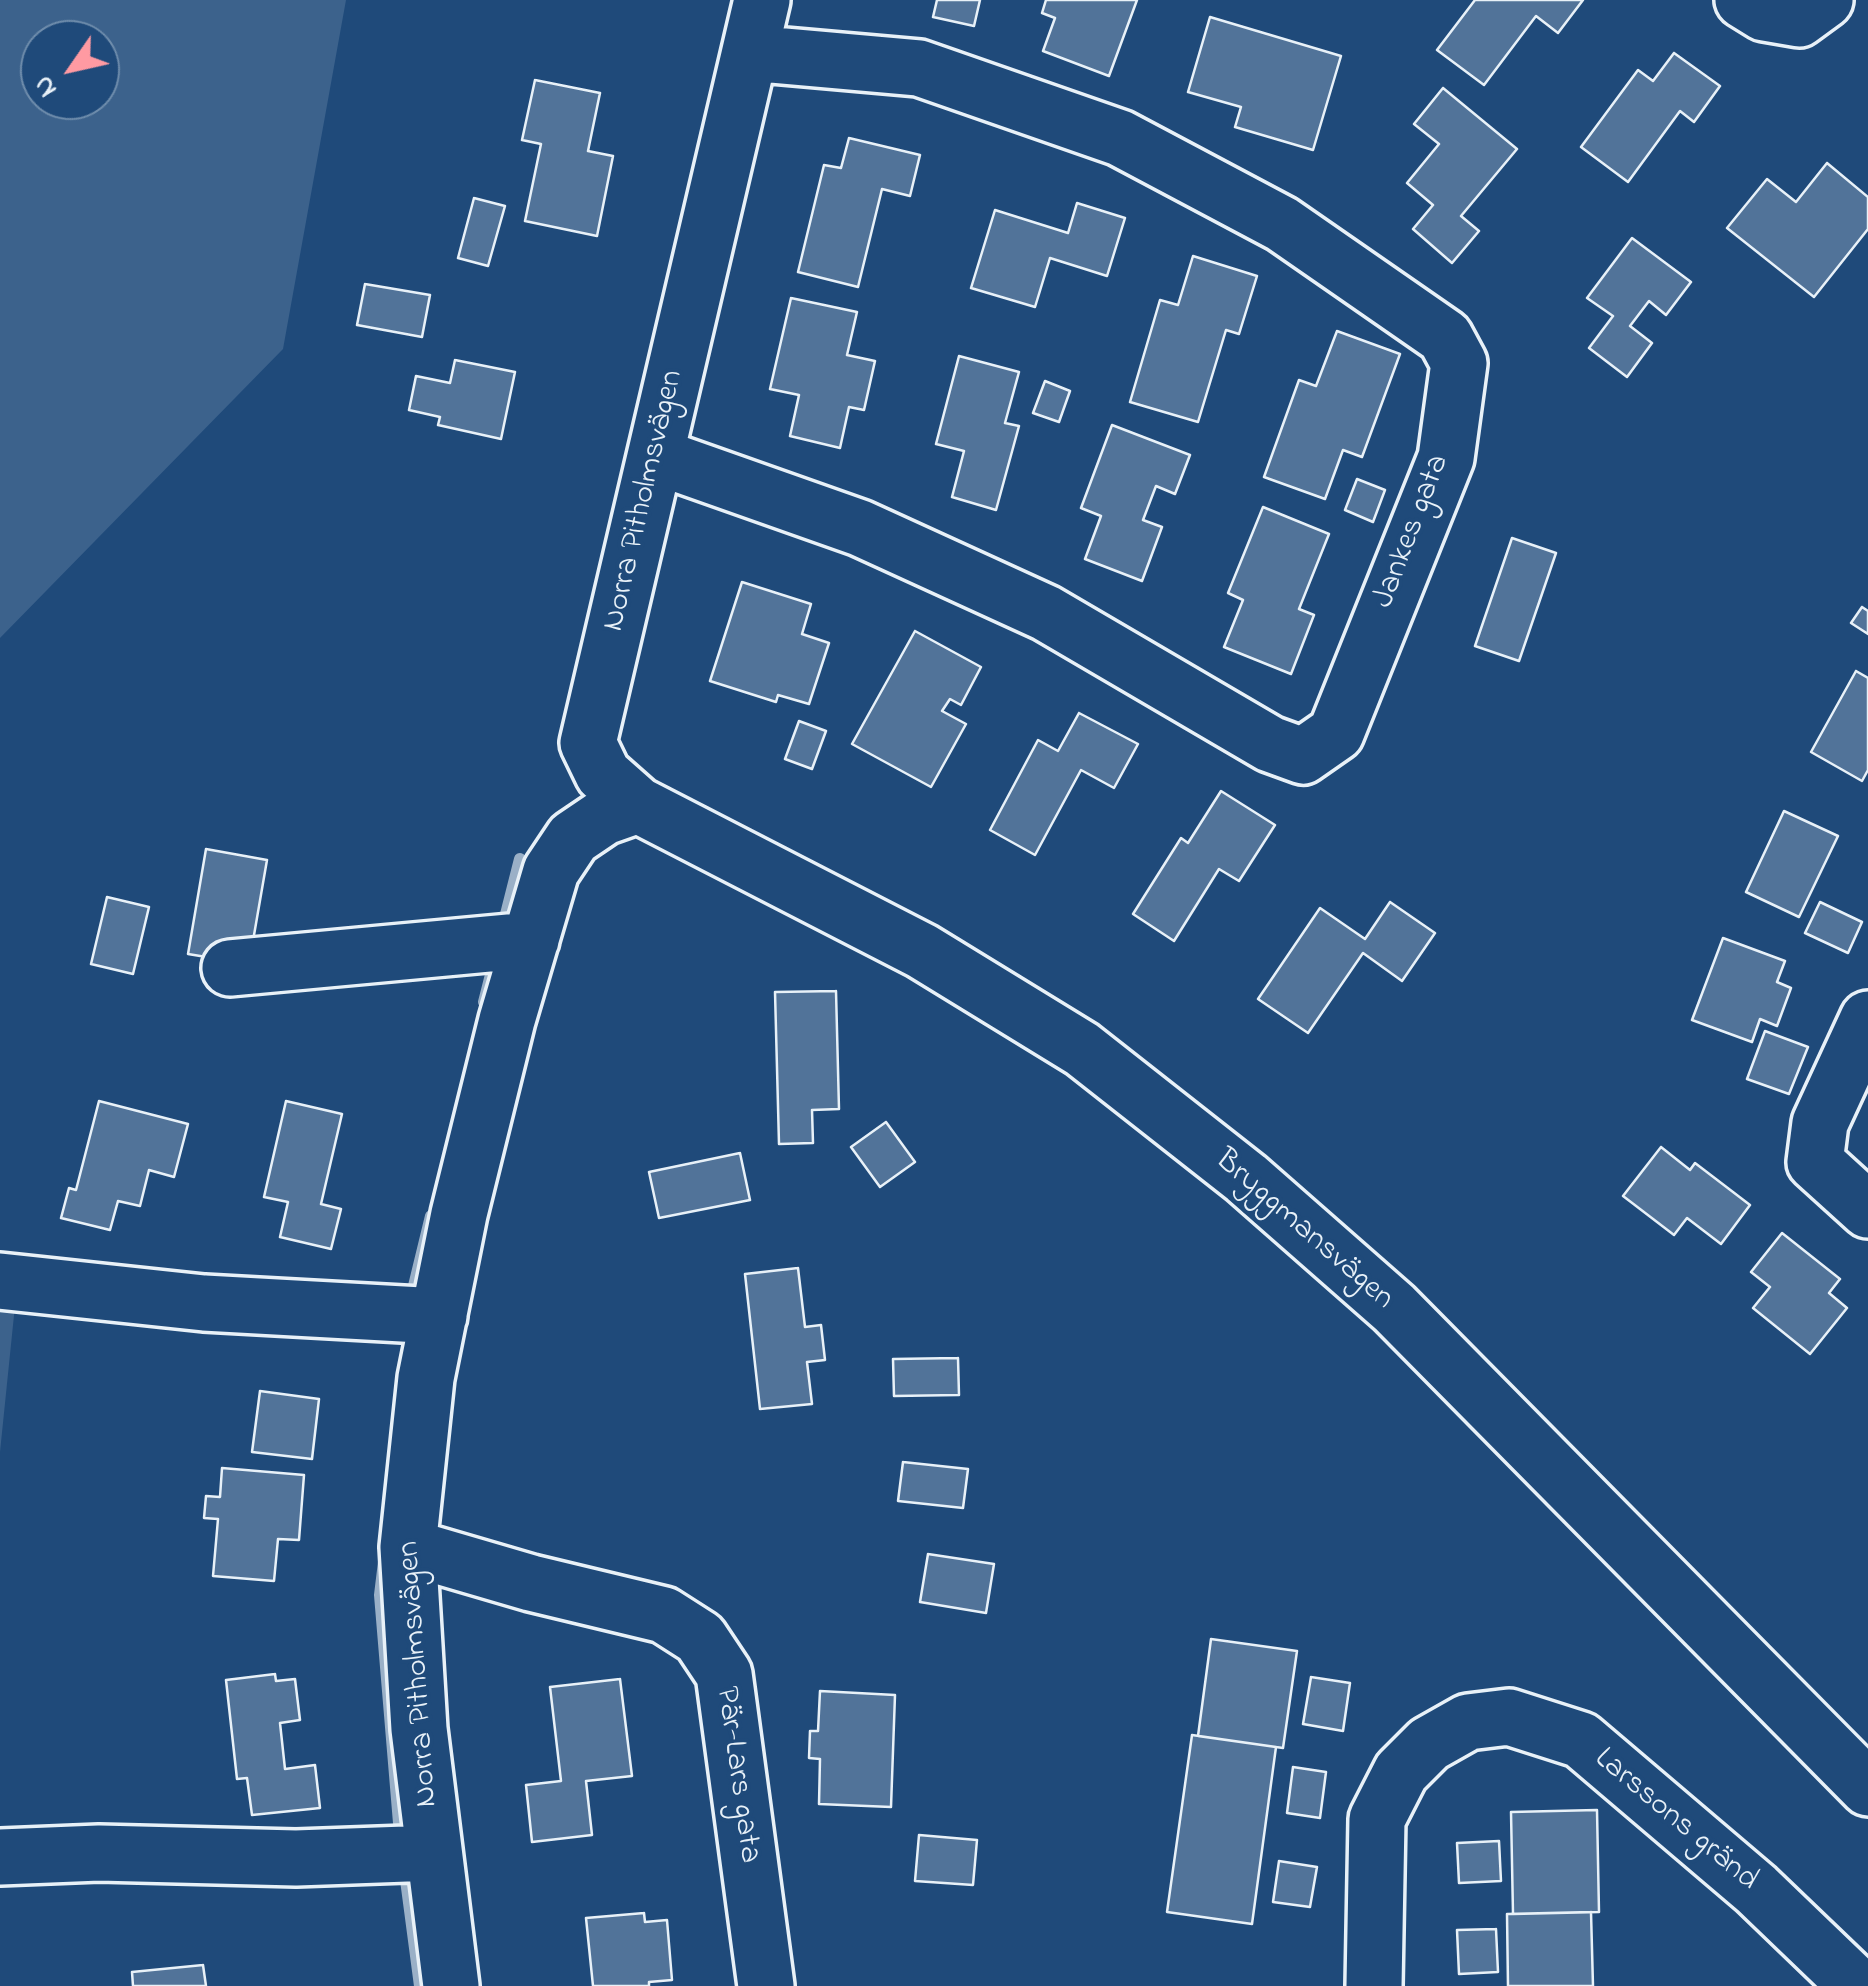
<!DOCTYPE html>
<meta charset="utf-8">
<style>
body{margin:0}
#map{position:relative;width:1868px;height:1986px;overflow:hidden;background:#1f4a7a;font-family:"Indie Flower",sans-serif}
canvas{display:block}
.north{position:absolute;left:20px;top:20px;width:100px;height:100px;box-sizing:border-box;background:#1f4a7a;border:2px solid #6f8dac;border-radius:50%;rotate:236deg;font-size:28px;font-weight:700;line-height:40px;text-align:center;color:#e8f1f8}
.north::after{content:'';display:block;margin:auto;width:35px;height:45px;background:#ff9aa2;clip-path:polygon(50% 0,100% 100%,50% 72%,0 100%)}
</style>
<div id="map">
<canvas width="1868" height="1986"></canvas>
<div class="north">N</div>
</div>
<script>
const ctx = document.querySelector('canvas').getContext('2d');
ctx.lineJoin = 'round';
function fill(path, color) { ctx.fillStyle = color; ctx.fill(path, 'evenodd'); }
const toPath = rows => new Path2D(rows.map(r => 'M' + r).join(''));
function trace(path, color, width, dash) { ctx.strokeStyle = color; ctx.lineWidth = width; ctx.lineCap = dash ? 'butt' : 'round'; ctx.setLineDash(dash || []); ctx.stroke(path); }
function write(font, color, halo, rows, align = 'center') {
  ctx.font = font + ' "Indie Flower",sans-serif'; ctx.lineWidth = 8; ctx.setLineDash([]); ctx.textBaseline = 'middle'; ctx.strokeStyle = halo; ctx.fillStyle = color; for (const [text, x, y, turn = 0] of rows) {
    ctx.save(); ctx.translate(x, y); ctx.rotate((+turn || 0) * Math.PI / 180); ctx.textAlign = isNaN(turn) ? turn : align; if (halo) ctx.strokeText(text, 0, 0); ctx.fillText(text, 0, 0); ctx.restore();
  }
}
fill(toPath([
 [0,0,346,0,283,349,0,638],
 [100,40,100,100,40,100,40,40],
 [0,1281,17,1286,0,1452]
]), '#3c628c');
trace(toPath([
 [502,930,520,859],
 [484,1002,495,959],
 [414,1286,431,1216],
 [384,1562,380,1595,399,1823],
 [406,1880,420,1986]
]), '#9ab0c7', 12);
const building = toPath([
 [937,0,980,0,974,26,933,17,937,0],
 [1046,0,1137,0,1109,76,1043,51,1055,18,1042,13,1046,0],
 [1475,0,1583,0,1558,33,1536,16,1484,85,1437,50,1475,0],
 [1210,17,1341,56,1313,150,1235,127,1241,107,1188,92,1210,17],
 [1674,53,1720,86,1694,122,1680,111,1628,182,1581,147,1638,70,1653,81,1674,53],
 [535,80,600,93,588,151,613,156,597,236,525,221,541,144,522,140,535,80],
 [1443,88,1517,149,1461,216,1479,231,1452,263,1413,229,1433,205,1407,183,1439,144,1414,124,1443,88],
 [849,138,920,155,910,196,882,189,858,287,798,272,824,165,841,168,849,138],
 [1827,163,1868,197,1868,229,1814,297,1727,228,1767,179,1796,202,1827,163],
 [474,198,505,206,488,266,458,258,474,198],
 [1077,203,1125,218,1107,276,1050,258,1035,307,971,288,995,210,1068,233,1077,203],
 [1632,238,1691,282,1666,315,1649,301,1630,326,1652,343,1627,377,1589,348,1613,316,1587,298,1632,238],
 [1193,256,1257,276,1239,334,1226,330,1198,422,1130,402,1160,300,1178,305,1193,256],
 [365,284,430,295,422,337,357,325,365,284],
 [791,298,857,312,847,355,875,361,864,410,849,407,840,448,790,436,799,395,770,389,791,298],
 [1337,331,1400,354,1362,457,1343,450,1325,499,1264,477,1299,380,1316,386,1337,331],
 [959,356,1019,372,1005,423,1019,426,996,510,952,497,964,451,936,444,959,356],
 [455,360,515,372,501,439,438,425,440,417,409,410,416,376,450,383,455,360],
 [1045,381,1070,391,1059,422,1033,413,1045,381],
 [1112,425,1190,455,1175,494,1156,486,1143,520,1162,527,1142,581,1085,559,1101,516,1081,508,1112,425],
 [1357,479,1385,490,1373,522,1345,510,1357,479],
 [1263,507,1329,534,1299,609,1314,615,1291,674,1224,647,1243,600,1228,593,1263,507],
 [1512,538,1556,553,1519,661,1475,646,1512,538],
 [742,582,811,604,802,634,829,643,809,704,778,695,776,702,710,681,742,582],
 [1862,607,1868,611,1868,634,1851,623,1862,607],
 [915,631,981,667,961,705,950,699,942,711,966,724,931,787,852,744,915,631],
 [1856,671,1868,678,1868,770,1862,781,1811,752,1856,671],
 [1079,713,1138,744,1114,788,1081,770,1035,855,990,830,1038,740,1058,751,1079,713],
 [799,721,826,731,812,769,785,759,799,721],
 [1221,791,1275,825,1239,881,1219,869,1174,941,1133,914,1181,838,1188,843,1221,791],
 [1784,811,1838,836,1799,917,1746,892,1784,811],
 [206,849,267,860,249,964,188,954,206,849],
 [107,897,149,907,133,974,91,964,107,897],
 [1390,902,1435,933,1402,981,1363,953,1308,1033,1258,999,1320,908,1365,939,1390,902],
 [1820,902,1862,922,1848,953,1805,933,1820,902],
 [1723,938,1785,961,1777,982,1791,988,1777,1026,1760,1019,1752,1042,1692,1020,1723,938],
 [836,991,839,1109,812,1110,813,1143,779,1144,775,992,836,991],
 [1765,1031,1808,1047,1789,1094,1747,1079,1765,1031],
 [99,1101,188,1124,174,1177,149,1170,140,1206,118,1201,110,1230,61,1218,69,1188,76,1190,99,1101],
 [286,1101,342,1114,321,1204,341,1209,331,1249,280,1237,288,1202,264,1197,286,1101],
 [886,1122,915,1162,880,1187,851,1147,886,1122],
 [1661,1147,1690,1170,1695,1163,1750,1205,1721,1244,1687,1218,1674,1235,1623,1196,1661,1147],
 [740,1153,750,1200,659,1218,649,1172,740,1153],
 [1782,1233,1840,1279,1829,1293,1847,1308,1810,1354,1753,1308,1770,1287,1751,1272,1782,1233],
 [798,1268,805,1327,821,1325,825,1360,807,1362,812,1404,760,1409,745,1274,798,1268],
 [958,1358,959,1395,894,1396,893,1359,958,1358],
 [260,1391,319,1399,312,1459,252,1452,260,1391],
 [903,1462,968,1469,963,1508,898,1501,903,1462],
 [222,1468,304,1475,299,1540,278,1539,274,1581,213,1576,218,1519,204,1518,206,1496,220,1497,222,1468],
 [928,1554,994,1564,986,1613,920,1602,928,1554],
 [1211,1639,1297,1651,1283,1748,1198,1736,1211,1639],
 [275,1674,276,1681,295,1679,300,1720,280,1723,285,1769,315,1765,320,1808,252,1815,247,1778,237,1779,226,1680,275,1674],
 [1311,1677,1350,1683,1343,1731,1303,1724,1311,1677],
 [620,1679,632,1776,586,1781,592,1835,532,1842,526,1785,561,1781,550,1687,620,1679],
 [820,1691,895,1695,891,1807,819,1804,820,1759,809,1758,810,1731,818,1731,820,1691],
 [1192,1735,1276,1747,1252,1924,1167,1912,1192,1735],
 [1293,1767,1326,1772,1320,1818,1287,1813,1293,1767],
 [1597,1810,1599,1912,1513,1914,1511,1812,1597,1810],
 [919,1835,977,1840,973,1885,915,1881,919,1835],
 [1499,1841,1501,1881,1459,1883,1457,1843,1499,1841],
 [1279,1861,1317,1867,1310,1907,1273,1902,1279,1861],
 [1591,1912,1593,1986,1508,1986,1507,1914,1591,1912],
 [644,1913,645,1922,667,1920,672,1980,649,1982,649,1986,593,1986,586,1918,644,1913],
 [1496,1929,1498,1972,1459,1974,1457,1930,1496,1929],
 [203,1965,206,1986,133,1986,132,1972,203,1965]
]);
fill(building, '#517399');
trace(building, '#e8f1f8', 2.5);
const minor = toPath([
 [762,0,588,743,603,774,638,805,922,951,1082,1049,1246,1178,1394,1308,1868,1788],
 [1743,0,1764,13,1799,19,1825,0],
 [656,456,860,528,1046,613,1270,744,1303,756,1336,733,1446,458,1459,363,1445,337,1282,224,1120,138,919,68,750,53],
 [230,968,531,940],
 [1868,1019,1820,1123,1815,1162,1868,1210],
 [0,1281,204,1303,439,1316],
 [408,1547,531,1583,664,1615,700,1638,724,1674,766,1986],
 [0,1857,99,1853,296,1858,434,1853],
 [451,1986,419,1729,408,1547,426,1378,459,1214,507,1020,551,871,573,838,604,817,638,805],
 [1374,1986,1377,1819,1401,1772,1429,1744,1468,1722,1509,1717,1581,1740,1756,1889,1857,1986]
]);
trace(minor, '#e8f1f8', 62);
trace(minor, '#1f4a7a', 55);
write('32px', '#e8f1f8', '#1f4a7a', [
 ["Norra Pitholmsvägen",645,501,-77],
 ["Jankes gata",1413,532,-69],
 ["Bryggmansvägen",1303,1231,41],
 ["Norra Pitholmsvägen",420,1674,-94],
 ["Pär-Lars gata",736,1775,82],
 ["Larssons gränd",1675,1821,40]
]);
</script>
